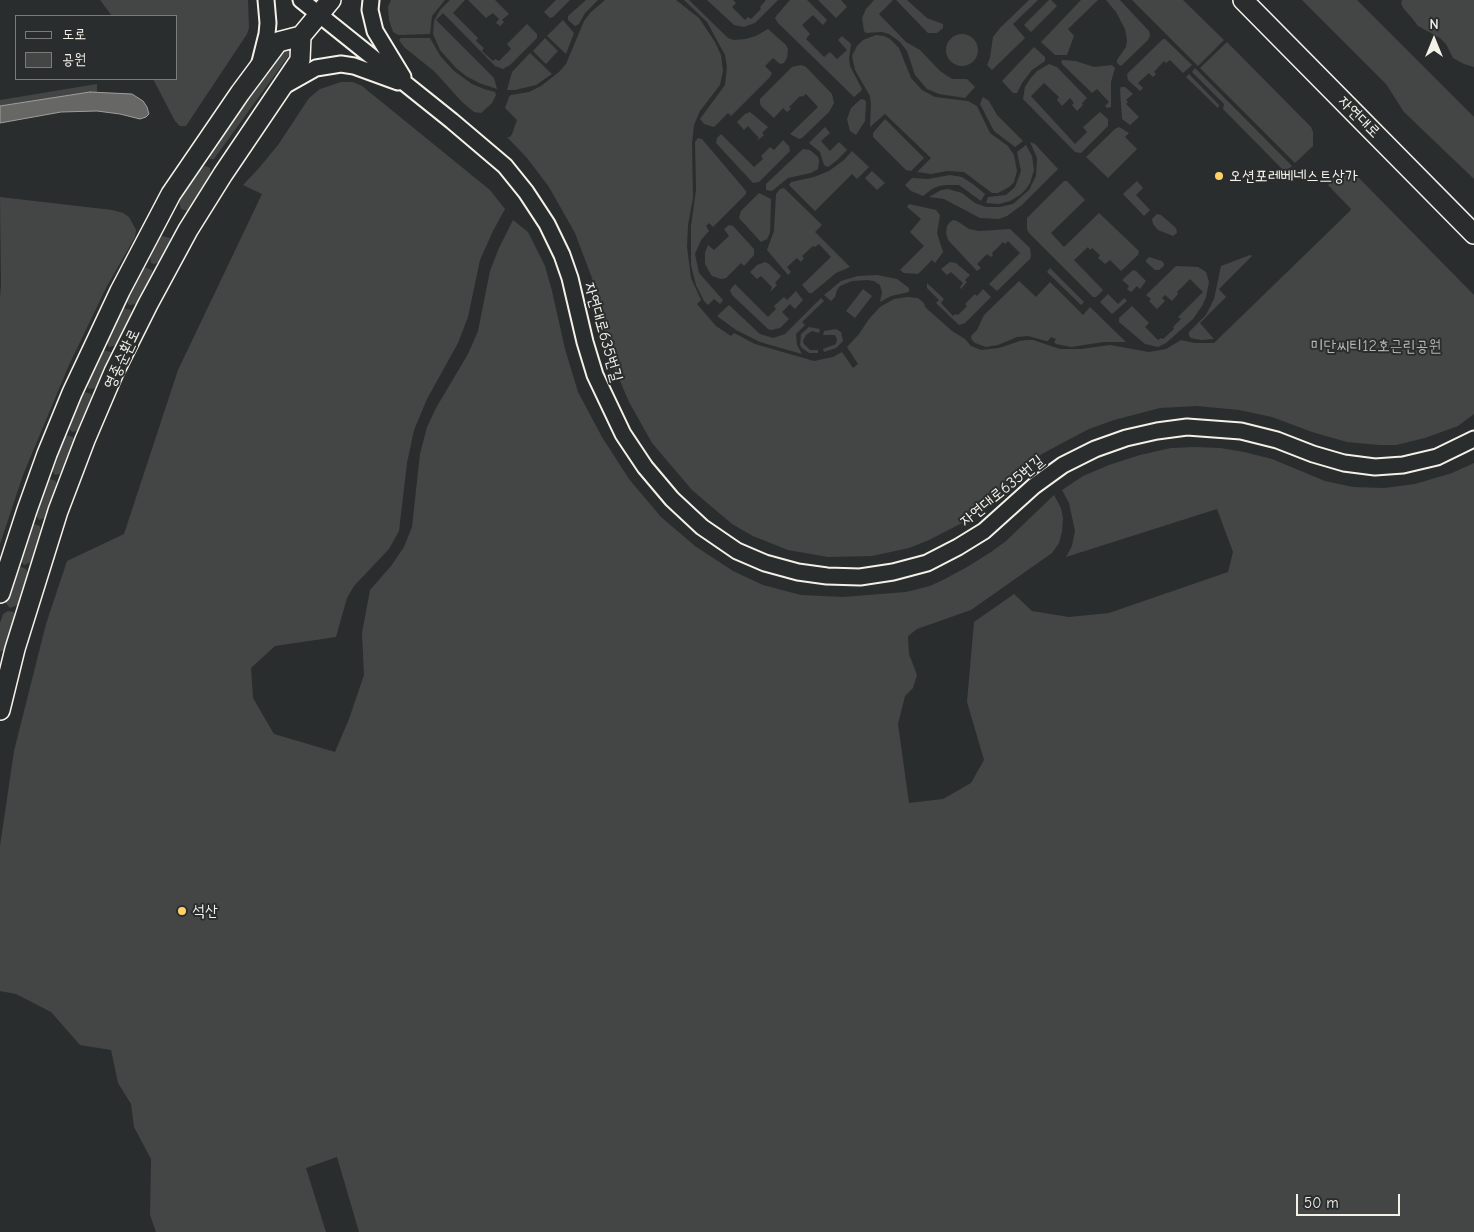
<!DOCTYPE html>
<meta charset="utf-8">
<style>
body{margin:0}
#map{position:relative;width:1474px;height:1232px;overflow:hidden;background:#2a2d2e;font-family:"Comic Neue","Poor Story",sans-serif}
canvas{display:block}
.legend{position:absolute;left:15px;top:15px;width:162px;height:65px;box-sizing:border-box;background:#2a2d2e;border:1px solid #7b7b78;margin:0;padding:6px 9px;list-style:none;font-size:15px;color:#f4f1e8}
.legend li{display:flex;align-items:center;gap:10px;height:25px}
.legend b{width:25px;border:1px solid #7b7b78}
.north{position:absolute;left:1409px;top:15px;width:50px;height:50px;-webkit-text-stroke:4px #2a2d2e;paint-order:stroke;rotate:0deg;font-size:14px;font-weight:700;line-height:20px;text-align:center;color:#f4f1e8}
.north::after{content:'';display:block;margin:auto;width:18px;height:22px;background:#f4f1e8;clip-path:polygon(50% 0,100% 100%,50% 72%,0 100%)}
.scale{position:absolute;left:1296px;top:1194px;width:104px;height:22px;box-sizing:border-box;border:2px solid #f4f1e8;border-top:0;padding-left:6px;font-size:15px;line-height:18px;white-space:nowrap;color:#f4f1e8;-webkit-text-stroke:4px #2a2d2e;paint-order:stroke}
</style>
<div id="map">
<canvas width="1474" height="1232"></canvas>
<ul class="legend">
<li><b style="height:6px;background:#2a2d2e"></b>도로</li>
<li><b style="height:14px;background:#444645"></b>공원</li>
</ul>
<div class="north">N</div>
<div class="scale">50 m</div>
</div>
<script>
const ctx = document.querySelector('canvas').getContext('2d');
ctx.lineJoin = 'round';
function fill(path, color) { ctx.fillStyle = color; ctx.fill(path, 'evenodd'); }
const toPath = rows => new Path2D(rows.map(r => 'M' + r).join(''));
function trace(path, color, width, dash) { ctx.strokeStyle = color; ctx.lineWidth = width; ctx.lineCap = dash ? 'butt' : 'round'; ctx.setLineDash(dash || []); ctx.stroke(path); }
function write(font, color, halo, rows, align = 'center') {
  ctx.font = font + ' "Comic Neue","Poor Story",sans-serif'; ctx.lineWidth = 4; ctx.setLineDash([]); ctx.textBaseline = 'middle'; ctx.strokeStyle = halo; ctx.fillStyle = color; for (const [text, x, y, turn = 0] of rows) {
    ctx.save(); ctx.translate(x, y); ctx.rotate((+turn || 0) * Math.PI / 180); ctx.textAlign = isNaN(turn) ? turn : align; if (halo) ctx.strokeText(text, 0, 0); ctx.fillText(text, 0, 0); ctx.restore();
  }
}
fill(toPath([
 [100,0,248,0,249,28,247,34,186,126,180,126,175,121,153,79,176,79,176,16,112,16],
 [391,0,445,0,432,16,430,34,398,35,393,32,389,20,388,7],
 [450,0,465,0,453,13,478,38,476,41,484,48,482,51,493,61,495,59,499,61,511,49,507,44,527,24,537,34,537,38,510,65,503,69,495,66,443,13,436,20,494,78,497,89,479,83,466,76,456,68,440,50,433,34,434,21,440,10],
 [468,0,495,0,509,14,502,20,504,22,500,26,496,23,499,19,493,13,486,18],
 [556,0,570,0,553,17,550,18,544,12],
 [586,0,598,0,585,13,579,24,575,26,568,20,568,16],
 [605,0,676,0,699,18,715,42,721,55,723,71,720,85,700,111,694,125,692,143,693,198,688,225,687,247,691,278,701,300,697,304,716,326,731,336,734,333,755,344,814,361,833,357,842,352,853,368,858,364,847,347,859,334,869,319,880,307,894,299,907,297,918,298,924,303,925,307,952,331,965,339,971,346,981,350,999,348,1020,341,1027,340,1033,340,1060,349,1081,349,1110,345,1149,352,1166,349,1181,340,1194,343,1214,343,1350,211,1351,209,1328,185,1338,174,1356,175,1474,295,1474,414,1458,426,1425,438,1396,445,1379,445,1347,442,1312,432,1272,417,1239,410,1197,406,1160,408,1114,420,1089,429,1066,441,1042,454,1025,467,974,514,960,524,929,540,909,548,872,556,828,557,788,550,753,536,732,524,692,490,652,443,629,402,614,367,603,328,592,278,575,233,549,187,527,158,507,137,510,137,512,134,517,120,505,108,509,97,511,95,529,92,541,86,559,72,566,64,584,21,591,12],
 [684,0,689,0,728,38,734,40,745,39,756,36,768,29,786,45,788,49,787,58,784,63,780,64,773,58,765,66,772,73,770,77,731,116,728,113,714,127,704,124,700,119,725,85,727,67,725,55,707,22],
 [707,0,733,0,736,3,732,7,745,20,748,17,751,19,761,9,760,7,766,0,778,0,755,23,744,27,734,25],
 [790,0,807,0,827,20,823,25,813,15,802,25,810,34,806,39,824,57,830,52,837,59,847,50,838,40,842,36,851,44,849,58,850,66,862,89,861,91,854,97,778,23,775,18,777,15],
 [818,0,841,0,847,7,836,18],
 [874,0,893,0,879,14,906,42,920,50,940,71,952,79,967,79,975,87,965,98,939,94,927,89,915,75,907,51,900,42,889,34,882,32,866,33,864,31,862,18,866,9],
 [896,0,907,0,927,18,943,24,943,28,937,33,928,33],
 [1029,0,1038,0,1013,24,1025,38,992,70,987,65,990,58,993,37,1000,28],
 [1049,0,1051,0,1057,6,1031,32,1024,25],
 [1081,0,1098,0,1068,29,1074,36,1067,55,1055,55,1041,42],
 [1106,0,1120,0,1149,31,1150,35,1148,40,1121,66,1117,63,1117,60,1126,47,1127,41,1125,29,1116,12],
 [1132,0,1183,0,1224,40,1198,66],
 [1302,0,1357,0,1474,117,1474,179,1404,112,1386,84],
 [1402,0,1474,0,1474,67,1464,64,1453,58,1446,44,1440,38,1418,26,1412,18,1404,9,1401,4],
 [563,20,574,33,566,54,547,36],
 '946 50a16 16 0 1 1 32 0a16 16 0 1 1-32 0Z',
 [876,35,884,36,890,39,899,48,911,78,922,90,935,97,968,101,977,106,990,133,1008,146,1014,155,1017,171,1014,182,1009,187,998,193,992,193,964,172,947,171,931,174,917,172,931,158,885,114,870,127,871,104,870,96,855,70,852,56,857,46,863,40],
 [401,38,430,38,441,57,454,71,472,84,484,89,495,92,496,95,492,103,481,113,474,112,462,102,435,72,404,47,399,40],
 [545,38,558,51,546,64,533,51],
 [1163,39,1165,39,1192,65,1183,73,1170,60,1166,63,1164,61,1154,72,1156,74,1153,77,1149,73,1138,83,1143,88,1140,91,1128,80,1127,74],
 [1227,42,1311,127,1313,132,1313,146,1295,163,1200,68],
 [290,44,292,51,214,159,210,159,210,153,252,90,285,46],
 [1034,47,1045,57,1045,61,1032,70,1022,83,1017,93,1013,93,1002,81],
 [530,53,552,74,536,85,515,90,507,90,512,72],
 [1063,60,1076,61,1094,67,1112,65,1115,68,1111,82,1111,107,1107,108,1105,106,1109,102,1097,89,1092,93,1062,64,1061,61],
 [1049,64,1057,67,1087,98,1082,103,1083,105,1077,111,1072,105,1074,103,1070,98,1062,106,1057,100,1059,97,1044,83,1031,96,1075,144,1087,132,1083,127,1100,112,1108,119,1108,126,1081,153,1075,152,1023,99,1025,87,1030,79,1037,71],
 [801,65,806,67,832,94,834,103,829,112,802,138,799,139,790,134,818,107,806,94,802,97,800,96,789,107,791,109,787,112,783,108,774,118,761,106,760,103,760,99,792,67],
 [1195,68,1292,166,1285,172,1223,109,1224,104,1192,72],
 [1189,74,1219,105,1218,108,1186,77],
 [341,82,353,82,362,86,490,190,505,209,493,231,480,260,468,317,458,343,427,399,414,430,407,463,399,531,389,549,354,586,347,598,336,637,275,646,251,668,253,698,274,734,335,752,349,719,364,675,362,633,370,590,391,566,404,547,412,527,420,454,427,427,436,408,468,354,478,331,490,271,499,248,513,220,528,232,545,266,552,291,565,349,578,392,602,437,629,479,661,517,695,546,733,571,763,585,801,595,843,597,906,592,930,586,943,580,967,567,991,552,1006,541,1054,495,1061,508,1063,518,1062,532,1059,543,1052,553,971,610,917,629,908,636,909,654,917,675,913,688,905,696,898,724,909,803,943,799,971,783,984,760,967,702,974,622,1014,594,1032,611,1069,617,1109,613,1228,572,1233,552,1217,509,1066,557,1072,546,1075,531,1069,503,1062,490,1083,476,1109,465,1140,455,1171,448,1195,447,1220,448,1244,452,1272,459,1325,481,1353,487,1384,488,1415,484,1452,473,1474,463,1474,1232,359,1232,337,1157,306,1168,326,1232,156,1232,150,1215,151,1159,134,1127,131,1104,118,1083,111,1050,80,1045,51,1012,16,994,0,991,0,846,14,751,46,624,67,561,124,534,178,370,262,194,243,185,259,168,278,145,309,98,320,89],
 [97,84,97,92,0,106,0,100],
 [1121,87,1125,87,1133,94,1126,100,1128,102,1126,104,1139,117,1130,125,1122,119,1120,89],
 [983,97,989,101,997,115,1023,141,1015,147,994,131,980,104],
 [861,99,865,100,866,103,865,121,856,135,850,131,847,119,851,108],
 [750,112,768,127,762,133,764,135,756,142,759,138,748,126,744,130,737,122,745,114],
 [885,119,924,158,911,171,906,170,873,137,873,133],
 [825,127,830,133,821,141,830,151,839,142,847,150,836,161,828,167,824,165,820,152,809,143],
 [1119,127,1129,133,1125,137,1137,149,1108,178,1086,157,1115,129],
 [721,134,754,167,763,159,761,156,770,147,774,150,783,140,789,146,790,151,759,182,753,183,716,143,717,138],
 [698,138,702,139,746,191,746,194,713,227,709,223,706,226,709,231,701,240,695,254,699,273,723,300,720,304,714,299,708,305,704,301,696,285,691,265,691,226,696,190,695,142],
 [1030,142,1035,144,1058,169,1022,205,1007,216,999,219,980,218,944,199,929,197,941,190,948,189,962,193,975,203,986,207,1000,207,1013,204,1029,190,1036,176,1037,158],
 [1026,145,1032,156,1034,170,1030,183,1026,189,1020,195,1010,201,999,204,986,203,988,197,1006,195,1015,187,1021,171,1017,152],
 [803,149,810,150,818,157,819,161,818,169,811,173,788,178,772,191,766,190,766,184],
 [852,151,869,167,857,179,852,174,815,211,789,185,791,182,814,177,829,171,844,160],
 [206,166,210,168,211,176,191,209,188,211,181,209,179,202,200,168],
 [872,171,885,183,877,190,865,178],
 [950,175,962,177,973,184,985,194,981,201,959,185,946,185,939,186,932,189,923,196,911,191,905,185,912,178,928,179],
 [1064,181,1067,181,1085,200,1051,233,1064,247,1099,213,1139,251,1138,255,1121,271,1110,260,1105,264,1098,258,1100,255,1092,248,1090,250,1088,247,1074,260,1103,290,1096,297,1093,297,1029,233,1027,229,1027,218],
 [1137,181,1143,188,1136,195,1150,210,1144,216,1123,194],
 [784,188,822,225,815,232,850,267,836,273,812,293,809,293,802,285,831,257,819,244,815,247,813,246,802,256,804,258,801,262,797,258,787,267,791,272,788,275,767,250,774,231,776,194,780,189],
 [759,193,771,199,770,233,767,239,761,242,739,218,741,211],
 [0,197,112,210,123,213,129,217,136,230,135,237,107,286,69,365,23,475,0,544,0,298,1,284],
 [909,204,936,210,940,215,937,233,943,252,935,263,932,260,918,274,904,273,900,270,924,246,910,232,921,219,907,207],
 [1157,214,1161,215,1176,228,1177,233,1173,236,1158,230,1153,224,1152,219],
 [953,220,957,221,969,229,979,231,1010,229,1030,248,1031,256,1030,259,997,291,989,284,1020,253,1008,241,1005,244,1003,242,992,253,993,255,991,257,987,254,977,264,981,268,977,271,948,240,946,233,947,226,950,222],
 [729,225,733,226,754,249,754,255,744,266,741,263,726,278,721,279,712,276,710,273,705,264,705,253,708,245,714,250,729,236,724,229],
 [162,236,170,238,171,243,160,262,154,264,151,263,150,256,160,238],
 [1250,255,1252,256,1219,289,1226,297,1200,323,1214,339,1201,340,1191,338,1189,336,1189,332,1206,315,1214,299,1221,266],
 [1149,257,1162,261,1164,264,1164,266,1159,270,1155,270,1146,262,1146,260],
 [765,262,769,264,781,276,775,283,777,285,770,292,772,287,761,276,757,279,750,272,757,265],
 [950,262,956,263,970,275,965,280,967,282,961,289,960,287,963,283,951,272,947,275,941,269],
 [1176,266,1198,267,1206,272,1209,282,1206,297,1202,306,1193,319,1166,343,1158,347,1145,344,1119,322,1119,318,1132,306,1149,323,1145,327,1158,340,1161,338,1163,339,1174,329,1173,327,1181,319,1178,317,1203,292,1190,279,1177,292,1178,294,1172,301,1165,295,1162,298,1165,301,1157,309,1149,301,1151,299,1146,295],
 [144,267,152,270,153,275,137,304,129,305,126,299],
 [1050,268,1084,302,1081,305,1047,272],
 [1133,270,1136,271,1146,281,1140,289,1137,286,1131,292,1127,289,1129,286,1122,280],
 [877,275,897,279,909,288,909,292,891,296,880,302,882,292,880,285,874,281,867,280,852,281,840,286,837,290,835,297,831,301,824,295,841,281,858,276],
 [1019,281,1036,297,1050,282,1083,315,1090,307,1126,342,1104,342,1071,347,1056,344,1054,342,1056,339,1051,337,1048,341,1046,341,1028,336,1017,337,998,345,986,347,975,343,972,340,971,336,977,330,984,315],
 [927,283,944,299,941,303,953,316,956,314,958,315,967,306,965,304,975,294,977,296,983,289,991,297,965,323,959,325,936,303,939,300,927,288],
 [735,284,768,317,776,309,774,306,784,297,787,300,796,291,803,300,795,309,790,304,782,312,789,319,780,328,771,330,768,329,732,295,730,290],
 [863,289,872,296,855,318,846,311],
 [1108,294,1118,304,1124,298,1127,301,1112,314,1100,302],
 [821,298,824,301,802,322,805,325,796,334,797,345,802,354,760,342,736,330,717,316,729,305,760,334,773,338,785,334],
 [122,308,131,310,131,316,117,345,109,347,106,341],
 [809,327,820,329,819,333,812,331,806,335,803,341,804,344,810,350,818,350,818,353,809,353,802,348,800,345,801,334],
 [836,329,841,332,843,341,836,348,824,352,823,349,836,344,837,339,835,335,823,335,824,331],
 [102,350,111,352,111,358,97,388,89,389,86,383],
 [85,392,91,394,92,400,80,430,72,432,68,427,69,423,80,395],
 [65,435,73,437,74,443,63,473,55,475,51,469],
 [50,479,56,481,57,486,47,517,39,520,35,514,47,480],
 [34,524,40,526,41,531,31,562,24,565,20,560,31,525],
 [21,567,26,569,28,574,18,605,10,608,6,603,6,598,18,568],
 [8,611,14,612,15,618,6,649,0,652,0,623,3,614]
]), '#444645');
const water = toPath([
 [90,92,132,94,143,101,147,107,149,114,146,117,140,119,120,114,97,111,61,112,0,123,0,106,90,92]
]);
fill(water, '#676866');
trace(water, '#9f9f9a', 1);
const minor = toPath([
 [301,0,452,121,505,166,526,192,547,224,562,255,570,278,585,342,595,375,623,434,645,467,672,499,702,527,737,551,765,563,798,572,827,576,860,577,893,572,927,563,958,547,984,531,1034,486,1063,465,1095,449,1126,438,1157,431,1187,427,1241,431,1277,440,1313,454,1344,463,1375,467,1403,465,1437,457,1474,439],
 [371,0,370,10,375,31,403,77],
 [260,62,267,34,268,23,266,0],
 [284,86,316,68,341,64,354,66,398,82]
]);
const major = toPath([
 [1243,0,1474,234],
 [0,593,27,510,47,454,72,393,120,291,160,215,171,194,240,93,278,42,301,36],
 [0,710,15,649,58,511,85,440,114,372,148,304,188,230,223,174,300,60,301,36,331,0]
]);
trace(minor, '#f4f1e8', 19);
trace(major, '#f4f1e8', 22);
trace(minor, '#2a2d2e', 15);
trace(major, '#2a2d2e', 19);
for (const [x, y, r, color] of [
 [1219,176,5,"#ffd166"],
 [182,911,5,"#ffd166"]
]) { const dot = new Path2D(); dot.arc(x, y, r, 0, 2 * Math.PI); ctx.fillStyle = color; ctx.fill(dot); trace(dot, '#2a2d2e', 2); }
write('16px', '#f4f1e8', '#2a2d2e', [
 ["자연대로",1359,117,45],
 ["자연대로635번길",603,332,74],
 ["영종순환로",122,359,-65],
 ["자연대로635번길",1002,491,-39]
]);
write('16px', '#f4f1e8', '#2a2d2e', [
 ["오션포레베네스트상가",1229,176],
 ["석산",192,911]
], 'left');
write('16px', '#b6b5af', '#2a2d2e', [
 ["미단씨티12호근린공원",1376,346]
]);
</script>
